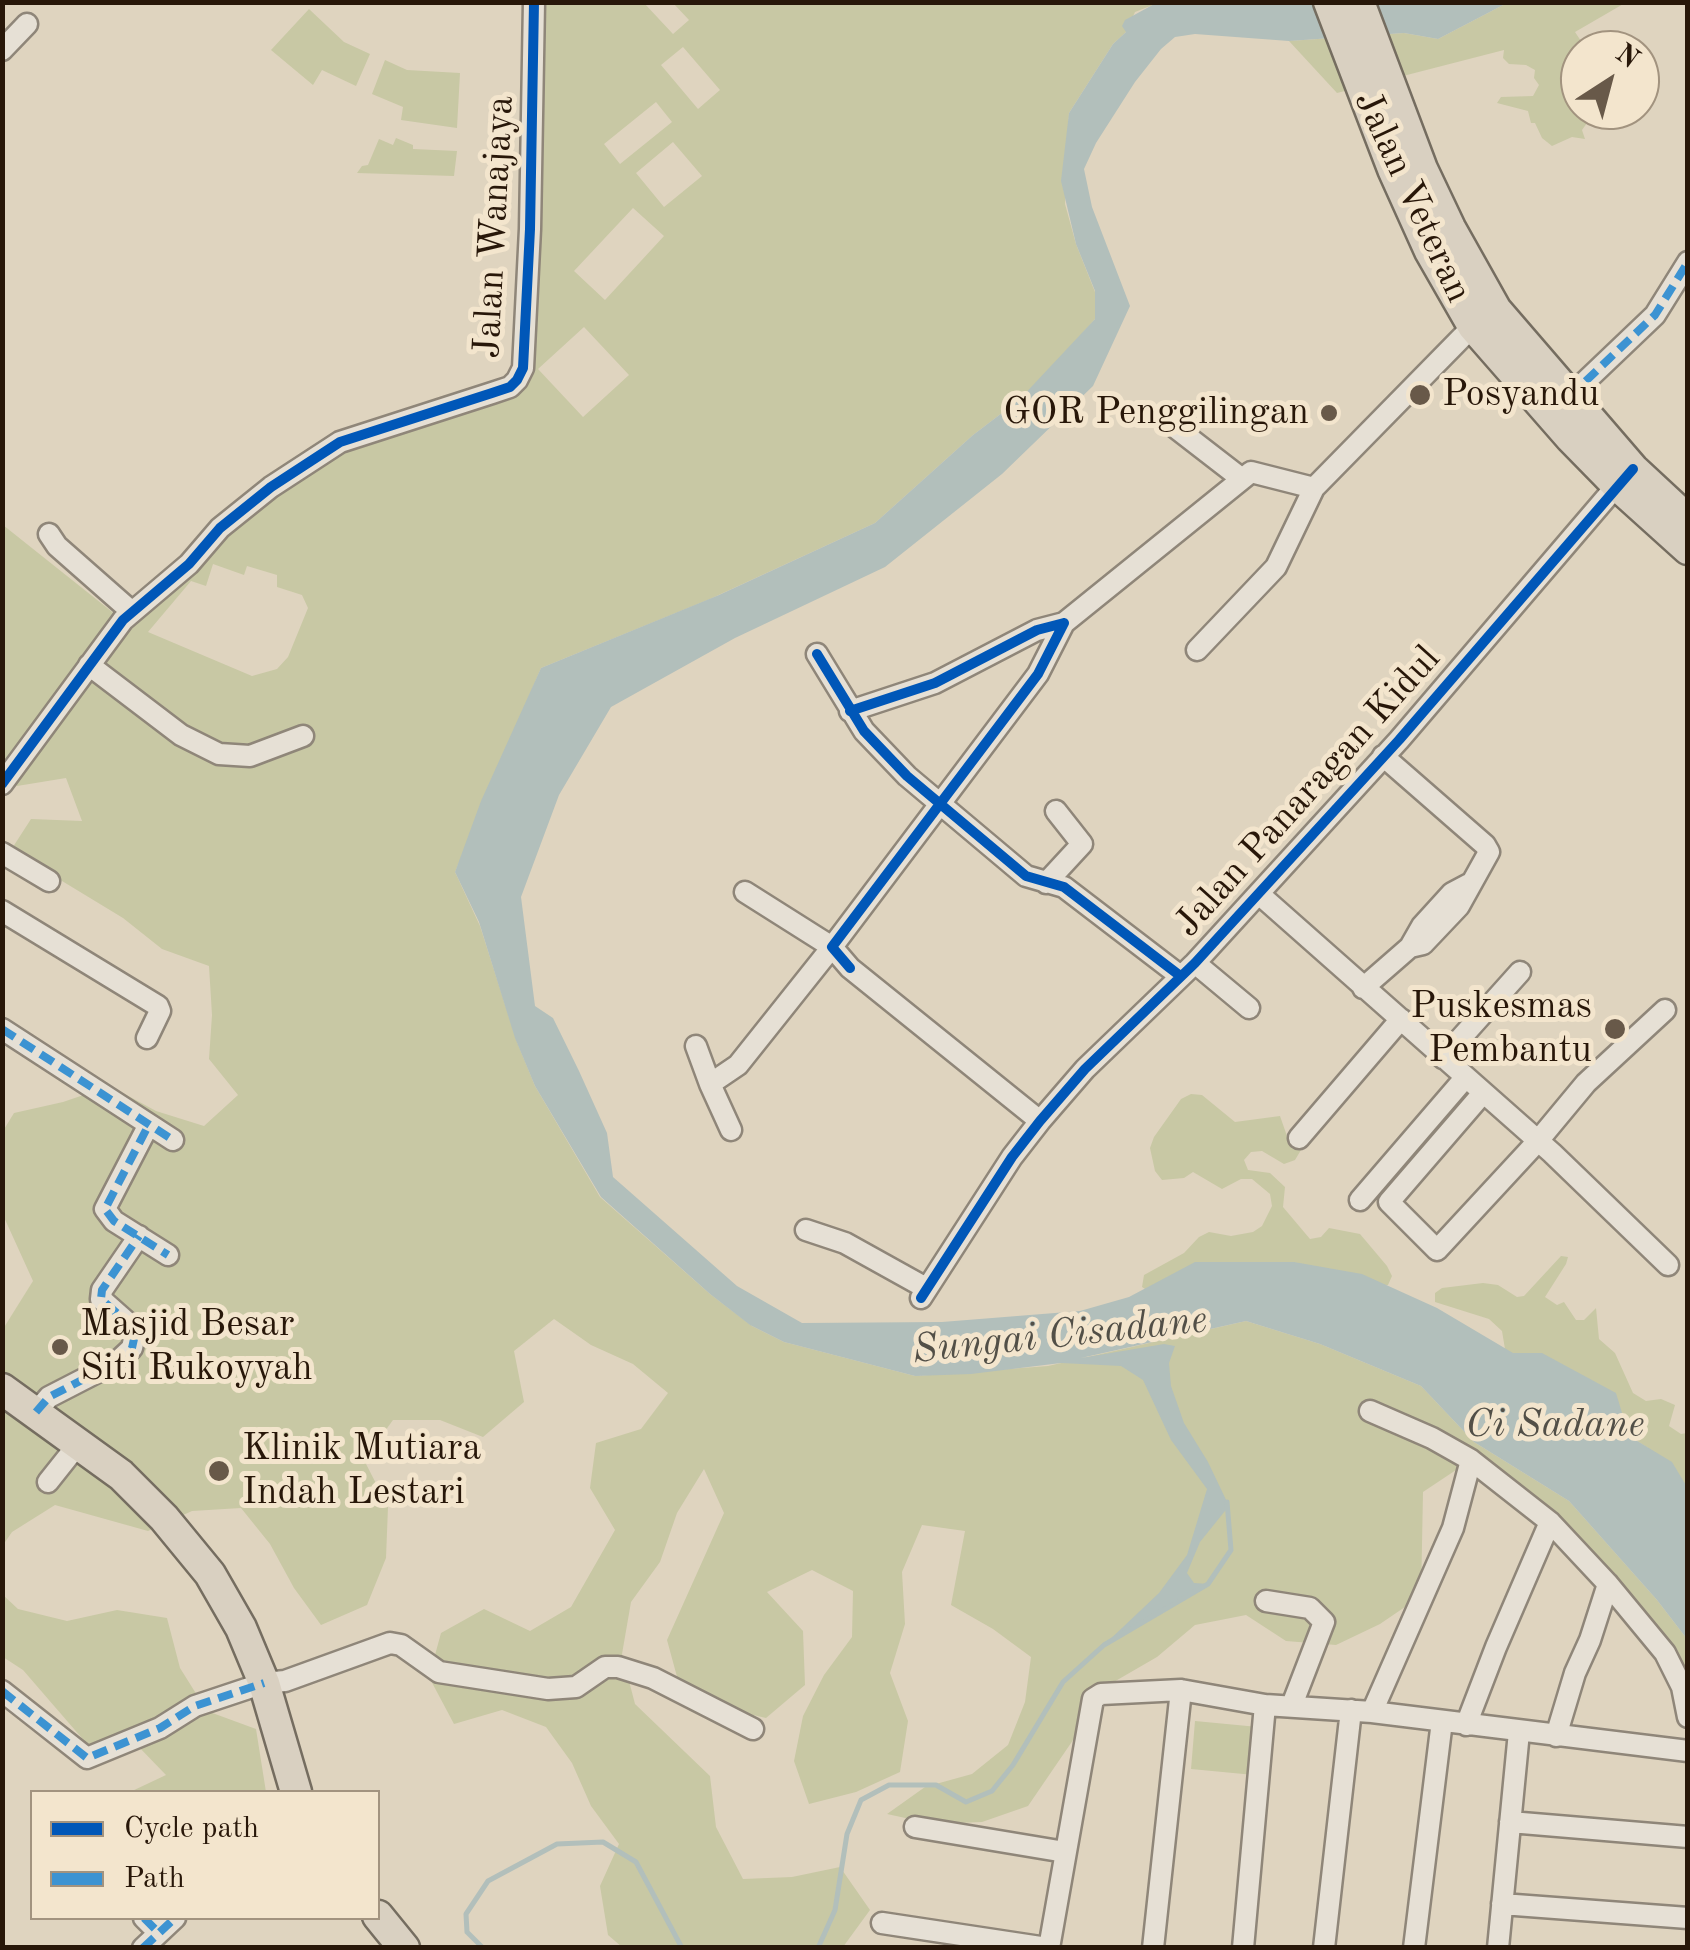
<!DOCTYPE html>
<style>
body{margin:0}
#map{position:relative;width:1690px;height:1950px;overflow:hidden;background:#dfd4bf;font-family:"Old Standard TT",serif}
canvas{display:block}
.frame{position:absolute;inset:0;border:5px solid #281709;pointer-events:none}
.legend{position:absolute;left:30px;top:1790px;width:350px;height:130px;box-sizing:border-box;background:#f3e5cd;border:2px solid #a2937f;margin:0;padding:12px 18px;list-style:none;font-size:30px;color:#281709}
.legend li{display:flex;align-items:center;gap:20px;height:50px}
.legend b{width:50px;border:2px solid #a2937f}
.north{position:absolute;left:1560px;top:30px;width:100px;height:100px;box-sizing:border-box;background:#f3e5cd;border:2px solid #a2937f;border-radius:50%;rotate:36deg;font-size:28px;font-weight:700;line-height:40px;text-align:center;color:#281709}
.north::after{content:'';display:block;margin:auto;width:35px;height:45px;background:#685949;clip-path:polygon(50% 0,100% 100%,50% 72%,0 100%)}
</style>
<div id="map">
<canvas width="1690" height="1950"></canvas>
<div class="frame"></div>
<ul class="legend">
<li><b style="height:12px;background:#0057b8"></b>Cycle path</li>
<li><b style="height:12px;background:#3c93d2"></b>Path</li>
</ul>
<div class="north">N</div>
</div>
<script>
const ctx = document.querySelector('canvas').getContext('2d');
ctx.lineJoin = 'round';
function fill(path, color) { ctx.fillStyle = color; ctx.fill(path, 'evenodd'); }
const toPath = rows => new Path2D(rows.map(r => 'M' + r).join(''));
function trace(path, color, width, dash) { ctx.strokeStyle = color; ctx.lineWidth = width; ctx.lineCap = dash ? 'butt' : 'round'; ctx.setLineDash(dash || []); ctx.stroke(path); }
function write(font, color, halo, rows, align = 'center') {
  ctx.font = font + ' "Old Standard TT",serif'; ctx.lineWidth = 10; ctx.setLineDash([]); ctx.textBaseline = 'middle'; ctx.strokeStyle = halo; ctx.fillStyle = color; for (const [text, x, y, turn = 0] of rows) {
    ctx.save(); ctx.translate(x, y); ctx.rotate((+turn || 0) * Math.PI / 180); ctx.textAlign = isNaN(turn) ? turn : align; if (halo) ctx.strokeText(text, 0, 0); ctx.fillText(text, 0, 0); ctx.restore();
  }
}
fill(toPath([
 [534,3,644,3,673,34,689,20,673,3,1158,3,1135,12,1126,32,1113,44,1069,113,1065,204,1076,244,1095,292,1095,319,1054,366,1019,400,973,435,875,523,710,599,541,668,455,872,480,926,517,1042,535,1086,600,1197,710,1294,752,1326,784,1342,915,1376,1048,1366,1246,1321,1320,1344,1421,1386,1474,1442,1569,1501,1657,1600,1687,1639,1687,1717,1682,1687,1608,1584,1471,1460,1423,1492,1421,1596,1380,1624,1336,1645,1286,1641,1246,1615,1195,1625,1157,1657,1112,1683,1028,1806,982,1822,933,1824,887,1814,925,1787,972,1774,1008,1745,1025,1702,1031,1657,993,1629,951,1605,965,1531,922,1525,902,1572,905,1624,890,1673,908,1721,900,1772,856,1792,809,1804,794,1761,803,1716,824,1675,852,1637,853,1591,812,1570,767,1592,803,1631,805,1685,766,1718,719,1707,679,1684,667,1640,724,1513,704,1469,677,1513,660,1562,631,1602,622,1654,635,1704,710,1776,716,1827,743,1879,792,1877,840,1867,870,1910,843,1947,622,1947,608,1935,600,1886,619,1844,591,1806,572,1763,546,1727,502,1710,454,1724,429,1677,441,1633,484,1609,530,1631,571,1607,615,1530,590,1488,596,1443,641,1429,668,1393,633,1364,591,1345,554,1319,514,1351,524,1402,483,1437,440,1420,393,1420,364,1460,388,1507,386,1558,367,1605,321,1625,294,1588,270,1544,241,1508,192,1511,148,1531,55,1505,12,1532,3,1545,3,1329,33,1281,3,1215,3,1131,14,1113,63,1102,110,1086,156,1111,204,1126,238,1095,209,1059,212,1015,209,966,162,949,123,918,11,850,31,819,82,821,66,778,17,786,3,775,3,525,116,615,340,442,517,380],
 [683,47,720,90,698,109,661,65],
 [656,102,672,122,620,164,604,144],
 [673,142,702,176,664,207,636,173],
 [633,208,664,236,605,300,574,271],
 [584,327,629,375,583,417,538,369],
 [213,564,244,575,247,566,277,575,277,587,302,595,308,608,288,657,277,669,252,676,148,632,191,581,206,586],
 [1507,3,1625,3,1575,32,1585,47,1580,50,1580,110,1617,110,1598,115,1587,123,1582,130,1585,139,1572,137,1552,146,1542,138,1535,123,1531,123,1528,111,1497,103,1501,97,1533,96,1539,85,1534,78,1535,70,1526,65,1509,64,1503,58,1504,50,1337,93,1289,41,1404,33,1438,39],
 [309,9,344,42,370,54,356,86,322,70,313,85,271,50],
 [385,60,407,70,460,73,457,128,401,120,403,107,372,94],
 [396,138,413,145,413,149,457,151,454,176,357,173,362,166,368,165,379,139,393,145],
 [1191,1094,1202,1095,1235,1122,1280,1116,1287,1136,1301,1150,1295,1160,1284,1164,1262,1151,1251,1152,1244,1160,1248,1170,1270,1173,1285,1187,1283,1207,1310,1239,1321,1237,1329,1228,1360,1234,1387,1266,1392,1276,1388,1285,1153,1294,1142,1287,1144,1275,1184,1253,1199,1237,1209,1232,1231,1236,1253,1232,1262,1226,1272,1206,1270,1194,1252,1179,1241,1179,1222,1189,1193,1172,1184,1178,1162,1180,1155,1171,1150,1148,1154,1137,1181,1099],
 [1561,1256,1568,1257,1566,1264,1545,1297,1557,1305,1564,1302,1576,1320,1584,1320,1596,1308,1599,1339,1615,1353,1633,1393,1646,1401,1661,1399,1675,1405,1669,1426,1681,1434,1687,1433,1687,1497,1648,1448,1506,1355,1502,1331,1489,1319,1435,1302,1435,1293,1442,1288,1483,1283,1498,1285,1517,1297,1524,1296],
 [2,1594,18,1609,67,1621,117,1610,167,1618,180,1668,207,1711,256,1729,266,1792,130,1792,166,1775,135,1743,87,1744,23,1670,3,1657],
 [1195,1721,1258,1727,1254,1775,1191,1769]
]), '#c8c8a4');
fill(toPath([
 [1158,2,1507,3,1438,39,1404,33,1289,41,1195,34,1175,37,1161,49,1135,82,1096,143,1084,169,1092,207,1130,306,1093,386,1002,474,885,567,735,638,611,707,559,795,521,897,535,1006,553,1018,579,1071,607,1133,613,1177,737,1286,802,1323,942,1322,1080,1311,1129,1297,1195,1262,1294,1262,1362,1274,1437,1308,1513,1353,1542,1353,1616,1393,1629,1436,1672,1462,1687,1487,1687,1639,1657,1600,1569,1501,1474,1442,1421,1386,1320,1344,1246,1321,1081,1358,1164,1344,1175,1346,1169,1363,1171,1386,1184,1423,1208,1462,1229,1506,1200,1542,1187,1573,1194,1583,1208,1584,1104,1645,1159,1593,1187,1555,1207,1489,1171,1440,1143,1380,1121,1366,1061,1363,971,1374,915,1376,784,1342,750,1325,710,1294,601,1197,535,1086,515,1038,479,922,455,872,481,801,541,668,719,595,875,523,973,435,1019,400,1095,319,1095,291,1076,244,1061,181,1069,113,1113,44,1126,32,1122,26,1125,20]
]), '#b2bfbb');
trace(toPath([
 [483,1948,467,1932,466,1914,488,1881,557,1844,603,1842,636,1862,682,1948],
 [818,1948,835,1910,847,1834,861,1800,889,1785,936,1785,966,1802,992,1791,1013,1765,1063,1682,1104,1645,1208,1584,1231,1550,1227,1502]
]), '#b2bfbb', 5);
const street = toPath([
 [2,50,27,24],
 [1569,397,1655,315,1688,262],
 [1167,421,1242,479],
 [49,534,57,546,132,612],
 [1197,650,1276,567,1314,488],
 [817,654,864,731,907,776,1026,876,1064,887,1179,975],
 [89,665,181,735,219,754,250,756,303,736],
 [850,711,935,683,1037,630,1064,623,1251,472,1314,488,1473,326],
 [1383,756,1485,845,1489,852,1459,906,1423,944,1410,947],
 [2,784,123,620,189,564,220,528,271,487,340,442,492,393,510,387,517,380,523,368,530,229,534,2],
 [2,853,49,881],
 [1046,883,1082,844,1056,811],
 [1259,894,1552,1153,1668,1265],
 [2,911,158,1006,160,1011,147,1038],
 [1195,963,1249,1008],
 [1363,988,1410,947,1422,926,1452,893,1469,884],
 [2,1029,173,1140],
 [696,1046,710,1084],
 [1443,1058,1520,972],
 [1483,1093,1389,1202,1437,1250,1537,1142,1586,1083,1665,1010],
 [1040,1121,850,968,832,947,1038,674,1064,623],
 [146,1130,105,1209,114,1221,168,1255],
 [731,1130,710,1084,738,1065,832,947,745,892],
 [1299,1138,1401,1019],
 [1360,1200,1465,1078],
 [806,1230,845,1243,926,1288],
 [921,1298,1012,1157,1040,1121,1085,1069,1195,963,1399,740,1624,477],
 [1370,1411,1432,1438,1471,1460,1550,1522,1608,1584,1665,1653,1682,1687,1688,1717],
 [36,1412,49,1397,117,1362,132,1348,136,1330,101,1299,102,1290,139,1236],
 [48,1482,79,1443],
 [1266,1601,1310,1608,1324,1622,1292,1705],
 [2,1691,87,1758,160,1728,195,1706,264,1683,285,1681,390,1643,401,1645,439,1672,548,1689,576,1687,605,1667,618,1667,653,1678,753,1729],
 [1372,1712,1453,1528,1471,1460],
 [1466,1725,1496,1647,1550,1522],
 [1556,1736,1575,1673,1590,1640,1608,1584],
 [1510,1822,1688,1837],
 [915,1827,1065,1852],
 [1502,1904,1688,1918],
 [144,1918,159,1933],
 [882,1923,1047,1948],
 [143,1948,175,1918],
 [1049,1948,1093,1699,1101,1694,1181,1690,1265,1705,1372,1712,1688,1751],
 [1153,1948,1181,1690],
 [1243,1948,1265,1705],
 [1324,1948,1351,1710],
 [1414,1948,1442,1721],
 [1498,1948,1519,1732]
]);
const primary = toPath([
 [1329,2,1393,169,1430,251,1473,326,1571,438,1617,485,1688,549],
 [1359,2,1422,169,1450,228,1496,310,1633,469,1688,520],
 [2,1389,121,1475,164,1518,210,1574,241,1628,264,1683,296,1792],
 [378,1916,404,1948]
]);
trace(street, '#8f8679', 25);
trace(primary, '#756d60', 35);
trace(street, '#e6e0d5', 20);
trace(primary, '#d9d0c1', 30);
trace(toPath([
 [1569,397,1655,315,1688,262],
 [2,1029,173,1140],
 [146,1130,105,1209,114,1221,168,1255],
 [36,1412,49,1397,117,1362,132,1348,136,1330,101,1299,102,1290,139,1236],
 [2,1691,87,1758,160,1728,195,1706,264,1683],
 [144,1918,159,1933],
 [143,1948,175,1918]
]), '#3c93d2', 8, [15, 8]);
trace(toPath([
 [817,654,864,731,907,776,1026,876,1064,887,1179,975],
 [850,711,935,683,1037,630,1064,623],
 [2,784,123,620,189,564,220,528,271,487,340,442,492,393,510,387,517,380,523,368,530,229,534,2],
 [850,968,832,947,1038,674,1064,623],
 [921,1298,1012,1157,1040,1121,1085,1069,1195,963,1399,740,1633,469]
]), '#0057b8', 10);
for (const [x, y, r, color] of [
 [1420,395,12,"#685949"],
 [1329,413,10,"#685949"],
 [1615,1029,12,"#685949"],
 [60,1347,10,"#685949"],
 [219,1471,12,"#685949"]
]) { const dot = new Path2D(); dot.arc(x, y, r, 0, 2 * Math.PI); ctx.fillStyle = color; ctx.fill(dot); trace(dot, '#f3e5cd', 4); }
write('38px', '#281709', '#f3e5cd', [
 ["Jalan Veteran",1412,197,65],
 ["Jalan Wanajaya",495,227,-87],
 ["Jalan Panaragan Kidul",1308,792,-48]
]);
write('38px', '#281709', '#f3e5cd', [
 ["Posyandu",1442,395],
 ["GOR Penggilingan",1309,413,"right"],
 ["Puskesmas",1592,1007,"right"],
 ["Pembantu",1592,1051,"right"],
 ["Masjid Besar",80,1325],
 ["Siti Rukoyyah",80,1369],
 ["Klinik Mutiara",242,1449],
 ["Indah Lestari",242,1493]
], 'left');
write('italic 40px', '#524f47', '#f3e5cd', [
 ["Sungai Cisadane",1060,1336,-6],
 ["Ci Sadane",1555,1426]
]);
</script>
